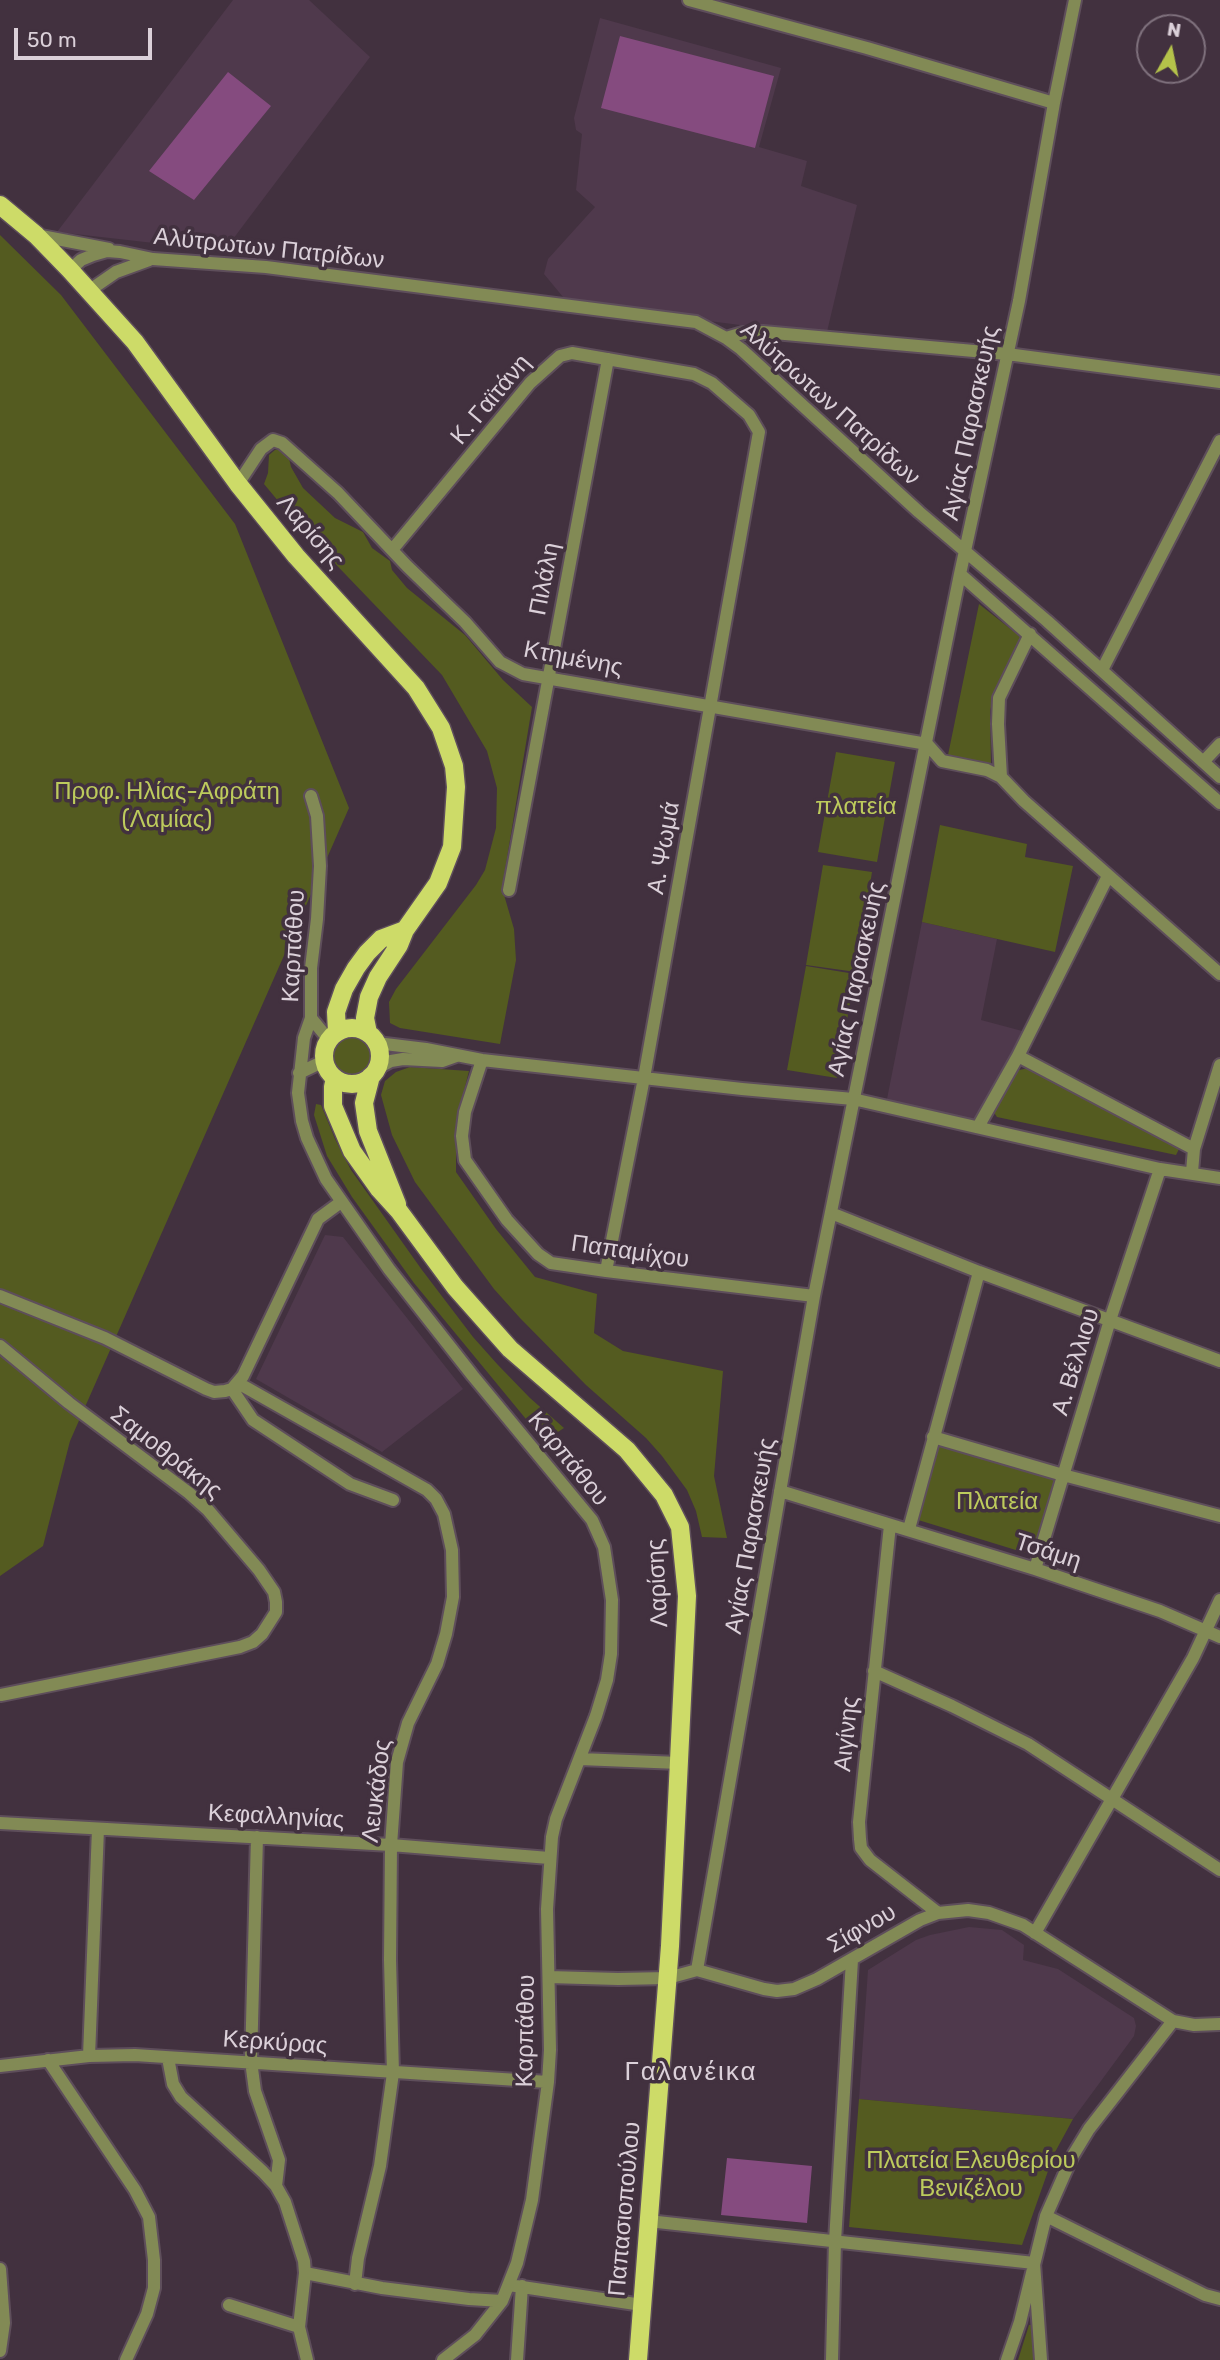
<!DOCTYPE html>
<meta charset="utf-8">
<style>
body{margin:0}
#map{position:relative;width:1220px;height:2360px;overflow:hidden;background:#42313f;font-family:Rubik,sans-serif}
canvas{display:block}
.north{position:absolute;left:1136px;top:14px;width:70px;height:70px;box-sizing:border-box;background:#42313f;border:2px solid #7f717d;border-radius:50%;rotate:9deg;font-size:19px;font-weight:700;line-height:28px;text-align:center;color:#dbd0d9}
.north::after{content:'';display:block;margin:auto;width:24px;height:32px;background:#b4c24a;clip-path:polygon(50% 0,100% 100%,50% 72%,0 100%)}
.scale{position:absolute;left:14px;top:28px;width:138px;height:32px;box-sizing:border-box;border:4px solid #dbd0d9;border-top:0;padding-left:9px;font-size:21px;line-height:24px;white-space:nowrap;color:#dbd0d9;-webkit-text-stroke:5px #42313f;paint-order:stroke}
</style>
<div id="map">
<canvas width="1220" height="2360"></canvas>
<div class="north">N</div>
<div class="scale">50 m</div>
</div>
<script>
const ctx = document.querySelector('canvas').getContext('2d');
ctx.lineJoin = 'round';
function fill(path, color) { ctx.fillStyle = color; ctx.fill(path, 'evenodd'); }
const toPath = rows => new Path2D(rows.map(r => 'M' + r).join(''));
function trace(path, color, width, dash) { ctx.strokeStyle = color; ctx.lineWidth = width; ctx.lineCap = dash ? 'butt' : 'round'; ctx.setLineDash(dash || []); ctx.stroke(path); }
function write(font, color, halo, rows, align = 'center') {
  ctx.font = font + ' Rubik,sans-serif'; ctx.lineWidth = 7; ctx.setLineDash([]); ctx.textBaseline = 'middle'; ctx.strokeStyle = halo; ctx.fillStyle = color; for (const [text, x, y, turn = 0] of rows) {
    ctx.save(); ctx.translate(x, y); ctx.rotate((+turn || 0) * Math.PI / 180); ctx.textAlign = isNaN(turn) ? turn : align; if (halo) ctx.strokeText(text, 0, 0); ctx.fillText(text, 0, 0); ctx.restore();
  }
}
fill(toPath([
 [233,0,309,0,370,57,224,251,57,232],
 [600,18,781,68,759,147,807,161,801,186,857,205,826,336,568,303,544,274,548,259,595,207,576,190,582,134,576,130,574,118],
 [922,922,997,939,981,1020,1026,1032,980,1126,887,1099],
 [325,1235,343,1237,463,1389,382,1452,256,1379],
 [969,1927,1002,1930,1024,1945,1023,1960,1058,1969,1134,2018,1136,2026,1134,2036,1073,2119,859,2099,868,1970,916,1940,930,1935]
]), '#4f394c');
fill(toPath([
 [0,235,61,295,235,524,349,808,70,1441,43,1546,0,1576],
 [283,449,288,454,291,467,303,488,335,518,363,532,372,548,390,561,392,570,407,588,465,635,503,680,532,707,502,888,514,929,516,960,500,1044,400,1028,390,1023,389,1002,396,989,476,885,485,870,496,828,497,788,487,751,442,675,299,526,264,484,268,473,269,455,275,450],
 [979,604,1022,638,996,688,990,711,991,765,948,755],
 [836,752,895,762,877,862,818,852],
 [940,825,1027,844,1025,857,1073,866,1055,952,922,922],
 [823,865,872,872,856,972,806,965],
 [806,966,855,974,837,1078,787,1070],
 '331 1055a21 21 0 1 1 42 0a21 21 0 1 1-42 0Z',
 [410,1067,469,1071,456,1123,456,1172,496,1229,535,1277,597,1294,594,1333,623,1351,723,1371,714,1476,727,1538,702,1537,696,1511,687,1490,662,1456,646,1438,586,1385,520,1318,494,1289,415,1182,392,1135,381,1095,385,1081,396,1072],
 [1029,1068,1180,1147,1176,1155,997,1117,993,1111,1014,1071],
 [316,1104,321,1105,335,1139,351,1170,422,1270,473,1337,498,1365,530,1398,564,1428,544,1441,414,1283,352,1197,327,1156,314,1115],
 [939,1443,1055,1478,1032,1555,915,1519],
 [859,2099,1073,2119,1054,2154,1022,2245,849,2227],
 [1029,2325,1034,2325,1034,2360,1018,2360]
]), '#545b20');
fill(toPath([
 [620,36,774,76,755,148,601,108],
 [228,72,271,106,194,200,149,171],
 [727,2158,812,2166,807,2223,721,2215]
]), '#854b7f');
const minor = toPath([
 [689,0,867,48,1054,103],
 [36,235,109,249],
 [70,270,81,260,93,255,107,251,120,252,153,259,266,267,696,322,726,338,741,349,919,512,1047,621,1220,777],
 [90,290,116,272,149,260],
 [726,338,743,333,763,332,1007,354,1220,382],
 [238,484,261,449,273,440,282,443,338,493,407,566,465,622,500,662,523,674,927,744,942,761,987,770,1001,777,1024,801,1220,974],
 [392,550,530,383,560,356,572,353,694,374,712,383,749,415,759,432,644,1078,606,1271],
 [960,574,1220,803],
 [1102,670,1220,441],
 [1203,762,1220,744],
 [1001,777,998,724,999,698,1030,634],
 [311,796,317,816,320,866,317,919,311,968,311,1018,304,1038,298,1093,302,1121,307,1138,326,1179,389,1269,473,1376,592,1520,604,1547,612,1600,611,1654,607,1680,596,1716,556,1819,552,1837,547,1909,550,2050,548,2082,532,2200,517,2263,502,2301,475,2335,443,2360],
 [1108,876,1018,1056,1194,1149],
 [509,890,608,359],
 [311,1018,329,1040],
 [377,1043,426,1049,482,1060,742,1089,853,1099,1160,1169,1220,1178],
 [482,1060,465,1112,462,1136,465,1160,507,1220,538,1254,551,1263,606,1271,814,1296],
 [376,1069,391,1061,403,1059,442,1061,456,1056],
 [299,1073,324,1061],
 [978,1127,1018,1056],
 [1192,1172,1194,1149,1220,1065],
 [831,1213,979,1272,1220,1361],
 [0,1296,105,1338,206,1389,214,1392,225,1391,232,1389,243,1376,318,1219,341,1202],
 [0,1346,69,1403,189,1493,208,1510,259,1570,274,1592,276,1602,276,1612,262,1634,253,1642,240,1647,1,1695],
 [238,1383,427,1490,436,1499,444,1514,452,1550,453,1597,446,1634,437,1664,408,1723,397,1762,391,1845,390,1960,393,2073,380,2166,358,2258,355,2284],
 [232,1389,253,1420,350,1484,393,1500],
 [933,1437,1063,1475,1220,1516],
 [780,1491,1035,1569,1160,1611,1220,1637],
 [890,1525,859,1822,860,1839,861,1848,870,1860,938,1913],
 [909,1529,979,1272],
 [1035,1569,1110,1320,1160,1169],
 [874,1671,952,1706,1028,1744,1220,1870],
 [580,1759,679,1763],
 [0,1823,391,1845,549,1858],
 [257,1837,251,2061,255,2091,279,2160,276,2186],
 [1035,1933,1193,1658,1220,1600],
 [697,1970,814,1296,960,574,1019,301,1054,103,1075,0],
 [549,1977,618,1979,668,1978,697,1970,764,1989,777,1991,794,1989,817,1979,920,1920,938,1913,968,1910,989,1913,1023,1925,1173,2021,1194,2025,1220,2024],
 [89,2056,98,1829],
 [168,2058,173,2084,181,2097,263,2172,276,2186,285,2202,304,2261,305,2273,299,2327,307,2360],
 [48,2060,135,2190,149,2217,154,2260,154,2288,147,2314,126,2360],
 [0,2066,89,2056,135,2055,548,2082],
 [1046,2216,1205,2295,1220,2299],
 [648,2221,1034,2263,1041,2360],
 [0,2269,4,2323,0,2351],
 [305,2273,382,2288,469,2299,502,2301],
 [509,2285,642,2305],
 [229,2305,299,2327],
 [517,2360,522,2286],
 [832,2360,835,2241,852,1960],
 [1007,2360,1020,2322,1046,2216,1072,2157,1089,2129,1173,2021]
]);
const major = toPath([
 [0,205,36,235,70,270,135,342,238,484,296,556,416,688,441,728,454,766,456,787,452,847,438,883,405,930,399,945,378,977,369,997,365,1018,368,1033],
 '324 1056a28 28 0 1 1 56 0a28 28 0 1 1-56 0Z',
 [337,1032,336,1012,344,989,356,968,367,953,381,939,405,930],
 [371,1076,364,1103,368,1131,397,1204],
 [335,1078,333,1087,333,1106,352,1151,379,1189,399,1211,455,1287,510,1349,627,1450,664,1495,680,1527,687,1596,670,1946,638,2360]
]);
trace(minor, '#5e4e5b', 16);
trace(major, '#5e4e5b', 21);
trace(minor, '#828a55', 12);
trace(major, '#cddb68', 18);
write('24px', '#dbd0d9', '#42313f', [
 ["Αλύτρωτων Πατρίδων",269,249,6],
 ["Κ. Γαϊτάνη",491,400,-50],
 ["Αλύτρωτων Πατρίδων",830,404,42],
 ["Αγίας Παρασκευής",971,423,-78],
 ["Λαρίσης",310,532,49],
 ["Πιλάλη",545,579,-79],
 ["Κτημένης",573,659,11],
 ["Α. Ψωμά",664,848,-80],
 ["Καρπάθου",294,946,-87],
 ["Αγίας Παρασκευής",857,979,-78],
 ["Παπαμίχου",630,1252,8],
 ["Α. Βέλλιου",1076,1362,-73],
 ["Σαμοθράκης",166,1453,38],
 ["Καρπάθου",568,1459,51],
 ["Αγίας Παρασκευής",751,1536,-80],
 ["Τσάμη",1048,1552,18],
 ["Λαρίσης",658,1583,-93],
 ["Αιγίνης",847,1734,-84],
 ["Λευκάδος",377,1791,-83],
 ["Κεφαλληνίας",276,1817,3],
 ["Σίφνου",862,1929,-30],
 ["Καρπάθου",526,2031,-89],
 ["Κερκύρας",275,2043,4],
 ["Παπασιοπούλου",625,2209,-85]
]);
write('24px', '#bdcb5c', '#42313f', [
 ["Προφ. Ηλίας-Αφράτη",167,792],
 ["(Λαμίας)",167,820],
 ["πλατεία",856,807],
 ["Πλατεία",997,1502],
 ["Πλατεία Ελευθερίου",971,2161],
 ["Βενιζέλου",971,2189]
]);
ctx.letterSpacing = '2px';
write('26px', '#dbd0d9', '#42313f', [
 ["Γαλανέικα",691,2072]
]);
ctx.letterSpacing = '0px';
</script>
